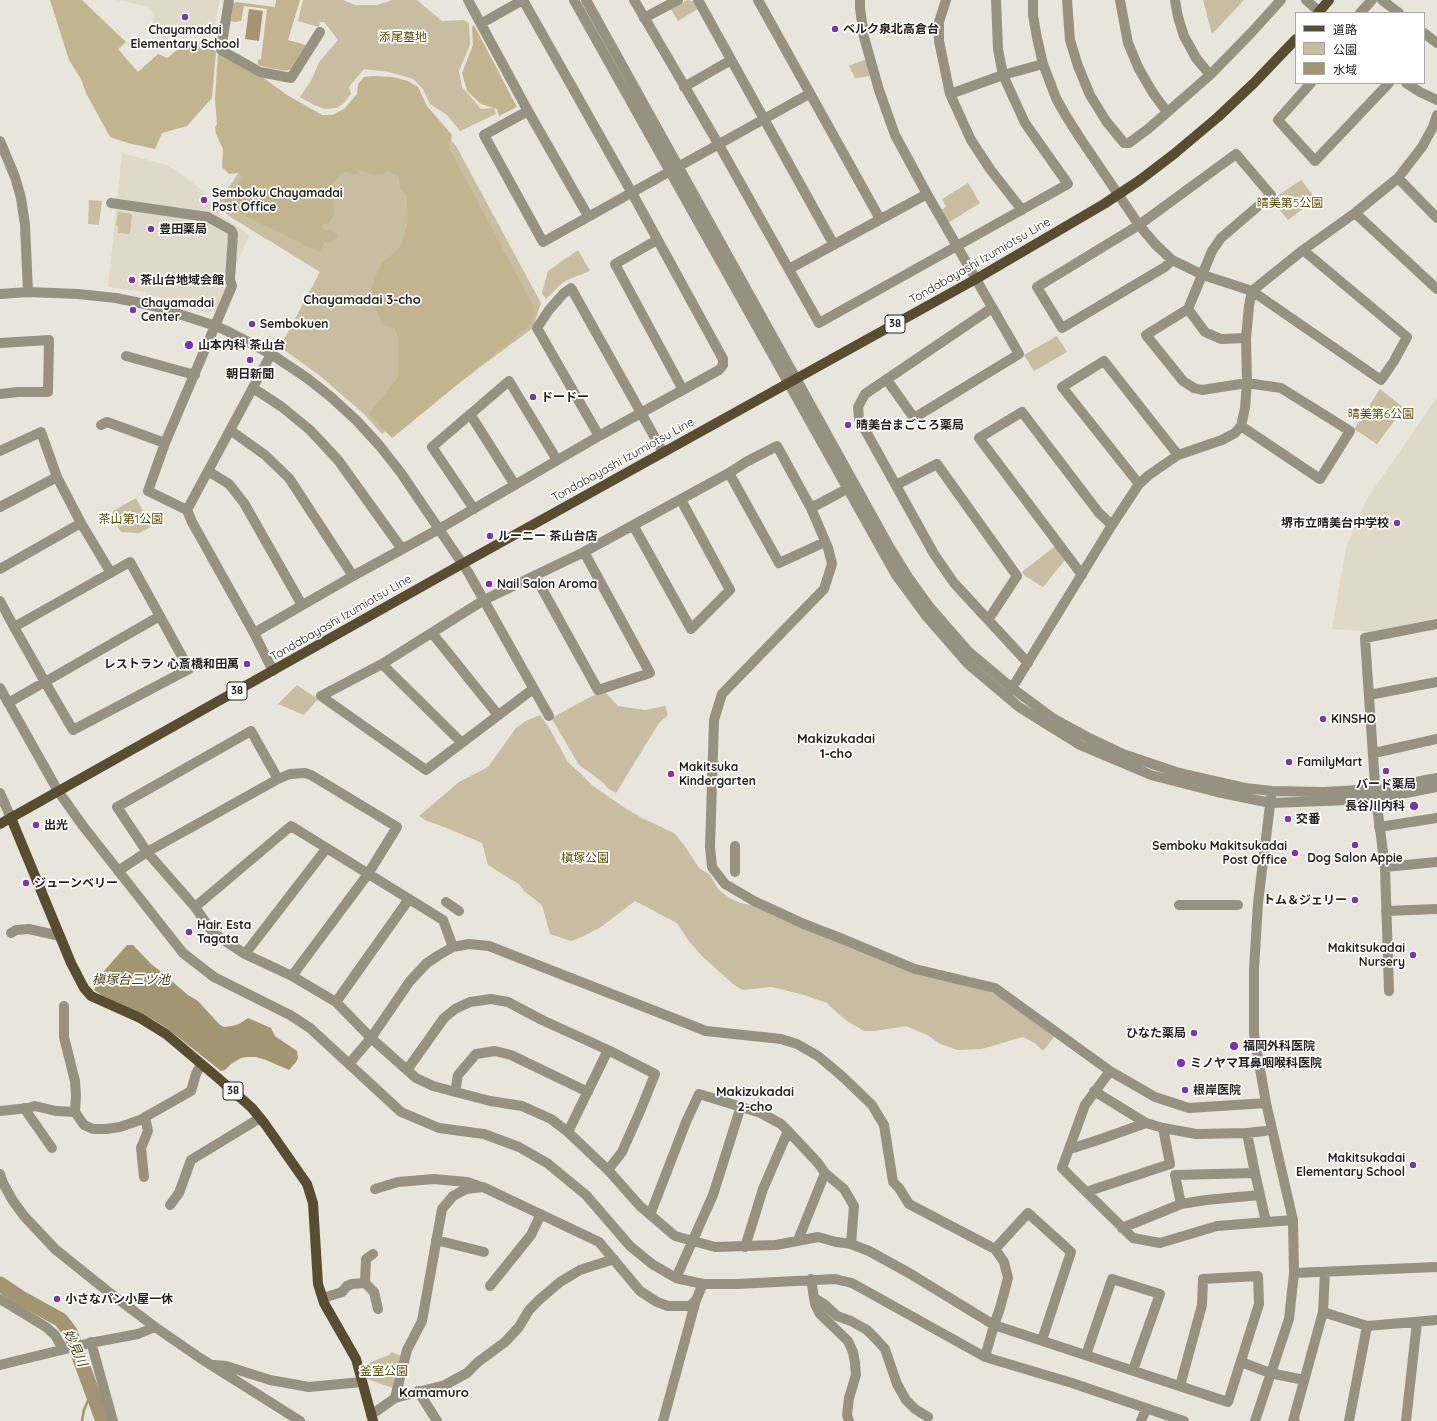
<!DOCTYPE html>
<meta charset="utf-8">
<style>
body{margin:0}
#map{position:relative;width:1437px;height:1421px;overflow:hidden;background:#e8e5dc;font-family:Quicksand,"Noto Sans JP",sans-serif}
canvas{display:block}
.legend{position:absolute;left:1295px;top:12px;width:130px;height:72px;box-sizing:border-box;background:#fff;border:1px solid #a7a7a6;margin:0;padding:5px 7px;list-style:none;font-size:12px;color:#242320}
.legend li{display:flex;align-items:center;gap:8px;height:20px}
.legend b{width:20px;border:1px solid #a7a7a6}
</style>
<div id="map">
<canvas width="1437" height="1421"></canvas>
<ul class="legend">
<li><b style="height:5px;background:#584d30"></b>道路</li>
<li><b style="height:11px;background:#c8bda0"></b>公園</li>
<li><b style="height:11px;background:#a39571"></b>水域</li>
</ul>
</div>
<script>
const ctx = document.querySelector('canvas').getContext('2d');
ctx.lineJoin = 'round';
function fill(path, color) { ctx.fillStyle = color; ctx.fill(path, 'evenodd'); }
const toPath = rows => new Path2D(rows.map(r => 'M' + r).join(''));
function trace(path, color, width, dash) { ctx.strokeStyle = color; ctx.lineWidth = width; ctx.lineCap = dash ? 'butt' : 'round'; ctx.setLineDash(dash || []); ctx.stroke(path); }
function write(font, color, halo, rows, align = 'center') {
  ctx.font = font + ' Quicksand,"Noto Sans JP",sans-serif'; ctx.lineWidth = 3.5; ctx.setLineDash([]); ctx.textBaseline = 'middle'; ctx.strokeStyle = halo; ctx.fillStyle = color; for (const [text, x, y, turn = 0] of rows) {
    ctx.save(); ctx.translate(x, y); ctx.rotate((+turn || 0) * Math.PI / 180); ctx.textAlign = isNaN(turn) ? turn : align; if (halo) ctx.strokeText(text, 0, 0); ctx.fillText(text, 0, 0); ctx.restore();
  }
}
fill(toPath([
 [116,0,219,0,215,29,203,33,154,28,153,13,147,6],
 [122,153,167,165,187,178,201,190,221,216,247,233,249,236,217,310,207,313,156,297,145,292,108,287],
 [1437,397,1437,618,1373,632,1332,629,1346,547,1367,499]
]), '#dfd9ca');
fill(toPath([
 [303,0,343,0,355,5,377,5,392,0,417,0,442,21,464,20,469,23,470,45,459,71,462,87,481,109,494,108,496,114,460,131,447,115,430,104,423,89,413,79,389,72,364,69,349,87,351,94,343,104,337,108,325,109,314,105,300,97,311,81,319,62,338,40,324,22,320,22,319,27,298,21],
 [687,0,693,1,698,9,678,21,671,9],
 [1203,0,1244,0,1212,34],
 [866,59,872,76,855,78,849,66],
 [409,92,456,146,541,303,533,328,403,424,401,421,382,434,364,414,319,375,280,347,320,272,229,216,218,203,289,99,336,125],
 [1301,180,1316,199,1288,220,1271,200],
 [968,183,980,203,948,223,941,210,946,207,942,199],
 [89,200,102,201,99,225,88,224],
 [118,212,132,214,130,234,118,233,118,227,116,225],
 [578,250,590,271,567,280,560,285,546,299,542,293,548,271],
 [1057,336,1067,352,1034,371,1024,355],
 [1380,389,1404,408,1377,444,1354,429],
 [136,498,151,527,139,533,121,532,112,515,113,511],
 [1055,546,1065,560,1043,587,1025,576,1022,572],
 [297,685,318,699,304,715,278,704],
 [605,692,618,706,645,710,665,706,668,715,659,723,616,793,609,789,601,781,579,765,552,719,557,715,592,696],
 [540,715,548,726,568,762,580,773,593,786,625,808,642,818,674,833,684,845,699,868,710,875,718,889,728,897,740,903,756,906,986,990,997,995,1033,1019,1054,1037,1043,1051,1036,1044,1023,1037,982,1049,958,1050,940,1044,929,1036,906,1026,875,1031,864,1031,847,1021,835,1011,827,1003,804,995,772,987,743,990,734,985,702,956,688,940,677,923,635,901,601,927,584,936,571,941,550,934,542,905,524,891,520,885,488,865,482,843,444,827,427,821,419,816,459,782,488,767,516,728,526,721],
 [392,1352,401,1356,393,1388,367,1379,364,1365,389,1355]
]), '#c8bda0');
fill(toPath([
 [50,0,82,0,126,42,118,49,138,72,158,54,167,58,177,50,198,46,216,51,212,98,187,126,162,133,155,149,128,143,110,137,86,93,81,79,69,60],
 [276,0,300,0,288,40,306,45,291,69,287,71,269,68,258,65,258,60,261,59,267,9,244,6,241,21,235,22,231,21,233,4,236,2,275,7],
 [474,25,517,107,499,116,497,109,481,104,467,91,462,73,473,45,472,27],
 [218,52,258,74,287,95,322,115,332,115,344,109,357,94,358,84,364,77,372,76,393,77,408,81,418,87,427,106,452,135,449,148,534,307,532,324,392,438,369,414,398,377,398,339,395,328,383,325,371,298,372,285,375,276,383,262,400,248,408,222,407,196,400,188,399,177,388,170,382,175,372,174,359,170,356,174,352,174,347,171,340,175,332,184,334,213,329,223,322,225,321,227,324,230,332,230,338,235,335,240,330,243,325,242,319,252,245,216,224,200,237,187,242,178,239,173,229,174,222,167,223,149,216,134,215,127,217,124,215,99]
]), '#c2b48e');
fill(toPath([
 [249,9,263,11,259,41,245,39],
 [127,945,133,945,151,964,159,970,188,995,198,1001,219,1024,224,1027,232,1026,239,1024,248,1018,271,1028,275,1036,297,1051,298,1058,296,1062,289,1070,266,1060,256,1057,247,1057,241,1058,231,1064,225,1070,221,1071,168,1029,152,1019,103,996,94,990,99,980,97,979]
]), '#a39571');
trace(toPath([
 [82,1421,84,1410,92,1391]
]), '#a39571', 2.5);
trace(toPath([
 [0,1284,21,1298,61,1320,70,1332,103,1421]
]), '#a39571', 15);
trace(toPath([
 [229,0,221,50,260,72,291,78,320,32],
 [468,0,528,111,588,216],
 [574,0,896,575,927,617,968,664,1019,707,1080,745,1151,775,1217,792,1271,803,1376,799,1437,787],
 [586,0,890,548,908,577,928,605,968,651,1012,688,1054,719,1087,737,1123,754,1179,773,1245,788,1272,791,1324,792,1376,789,1437,778],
 [634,0,719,145,819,323,1068,184,1025,123,1003,75,998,49,996,0],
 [698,0,834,245],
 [758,0,880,219],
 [860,0,860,8,864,37,879,90,895,135,927,194,1019,354,914,418,887,380],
 [946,0,939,22,939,41,950,94,971,140,990,169,1022,210],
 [1033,0,1033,15,1037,38,1043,64,1056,98,1066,116,1080,138,1139,225,1155,244,1172,260,1203,275,1252,291,1381,380,1394,361,1407,337,1303,250],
 [1067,0,1070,40,1078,66,1090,95,1106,121,1124,143,1129,143,1148,129,1210,75,1251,33,1281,0],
 [1120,0,1128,43,1139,69,1153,93,1167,112],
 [1175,0,1178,17,1184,36,1196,58,1210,75],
 [1306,0,1321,13],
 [1382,0,1399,13],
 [1360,13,1372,0],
 [644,18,678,0],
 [482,23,523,0],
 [1424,33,1437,43],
 [1311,83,1278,120,1315,161,1389,83],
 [1406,83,1420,92,1437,100],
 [684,87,731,60],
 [950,94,1003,75,1043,64],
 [528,111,484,135,543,242,809,94],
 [0,141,15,177,21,198,25,225,28,292],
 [1398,178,1437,218],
 [111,203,208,217,231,230,233,234,230,279,232,286,165,443,148,491,187,510],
 [1355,213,1437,289],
 [657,240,615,264,683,390],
 [1172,260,1165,267,1062,328,1037,287,1139,225,1236,154,1271,195,1221,238,1212,251,1188,309,1146,335,1183,381,1194,388,1202,390,1247,383,1281,388,1350,431,1320,479,1241,426],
 [789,269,927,194],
 [0,294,28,292,78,294,116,298,154,306,216,326,227,331,271,354,307,378,331,397,357,421,379,445,401,473,468,572,549,716],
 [992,308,865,394,858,407,859,419,934,554,954,583,1028,663],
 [1188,309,1205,332,1221,339,1246,338],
 [0,343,49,340,48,392,18,392,0,394],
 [271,354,187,510,192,522,254,633,273,671],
 [126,356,195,375],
 [253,388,282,407,310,430,338,460,402,549],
 [470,414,515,485],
 [101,425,107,422,165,443],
 [230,430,265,455,289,478,353,576],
 [599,436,537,328,549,310,563,294,571,288,663,452],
 [0,451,41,432,57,477,81,523,111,573],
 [208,471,229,484,244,503,302,605],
 [729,473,779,563,825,542],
 [1139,484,1062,387,1104,361,1178,455],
 [896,485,937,464,1017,576,988,620],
 [0,507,57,477],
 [811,508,847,489],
 [474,509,432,447,509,381,557,460],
 [633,525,691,629,730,590,681,500],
 [0,569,81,523],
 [1082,575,979,438,1022,412,1099,513,1112,525],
 [535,576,598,690,650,673,584,552],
 [0,601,14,627,45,682,73,730,189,669,130,562,14,627],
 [254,633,353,576,439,529,599,436,719,370,723,365,723,359,632,193,523,0],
 [432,633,498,715],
 [382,664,462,743],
 [0,688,58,791,83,826,183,953,214,977,290,1015,310,1028,401,1112,439,1128,484,1134,519,1147,547,1163,586,1195,630,1246,652,1264,676,1278,703,1284,737,1284,835,1279,852,1283,985,1357,1072,1383,1184,1421],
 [533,689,426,770,321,696,382,664,484,600,584,552,729,473,746,462,777,446,811,508,828,548,832,564,824,589,722,694,714,720,710,847,712,867,725,884,754,901,804,924,840,938,915,969,995,988,1110,1071,1155,1097,1189,1108,1266,1103],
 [1009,693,1112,525,1139,484,1149,475,1178,455,1222,440,1235,433,1241,426,1245,408,1247,383,1246,338,1249,306,1252,291,1303,250,1355,213,1398,178,1422,147,1433,127,1437,115],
 [1369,695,1437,682],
 [8,703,160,616],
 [1374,753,1437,739],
 [0,793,11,818],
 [1379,827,1437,818],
 [1385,867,1437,862],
 [118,871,147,852,278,779,290,774,305,773,311,775,397,827,368,874,292,976,245,954,213,933,195,907,147,852,117,807,251,731,278,779],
 [735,872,735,846],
 [446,902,459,911],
 [1179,905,1238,905],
 [195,907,291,826,443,920,453,947,439,955,427,963,410,981,371,1038,336,1002,292,976],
 [1386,911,1437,909],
 [11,933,16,930,29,929,60,936],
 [453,947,469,944,489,946,706,1031,781,1039,797,1044,818,1056,843,1077,872,1105,884,1125,893,1182,899,1188,909,1204,995,1249,1004,1262,1008,1278,1000,1308,994,1325,985,1357],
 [245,954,326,849],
 [1389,991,1385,867,1376,799,1365,638,1437,624],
 [336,1002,409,899],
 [64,1006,64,1037,75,1081,76,1095,75,1112],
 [349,1064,371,1038,416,1078,433,1086,490,1101,522,1106,551,1119,568,1132,608,1170,640,1206,675,1236,715,1247,776,1245,818,1237,836,1242,851,1244,869,1251,909,1273,994,1325,1228,1402,1259,1304,1258,1276,1203,1279,1202,1305,1180,1386],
 [407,1070,444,1018,455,1009,470,1002,491,999,508,1002,542,1020,608,1050,655,1074,641,1109,622,1152,608,1170],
 [1110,1071,1085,1105,1062,1168,1133,1238,1160,1243,1217,1226,1293,1220],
 [1094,1091,1146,1123,1163,1128,1196,1134,1247,1133,1265,1131],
 [455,1092,458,1075,476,1054,495,1051,511,1055,588,1092],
 [24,1108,52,1148],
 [0,1111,28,1108,35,1106,56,1111,75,1112,84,1125,93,1129,106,1129,120,1127,140,1120,191,1091,196,1074,201,1064],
 [568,1132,608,1050],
 [1247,1133,1255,1173,1175,1175,1181,1204,1206,1200,1260,1195,1266,1222],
 [1070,1149,1101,1139,1146,1123],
 [1255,1173,1260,1195],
 [0,1174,3,1183,13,1201,24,1216,55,1249,106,1290,155,1327,200,1358,300,1421],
 [144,1177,141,1148,148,1131,145,1117],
 [375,1189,398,1182,434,1179,467,1182,479,1186],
 [1086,1192,1170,1164,1163,1128],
 [170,1205,179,1193,191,1160,260,1118],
 [650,1215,686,1122,699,1094,761,1113,781,1124,788,1131,818,1163,825,1173,844,1189,854,1206,851,1244],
 [1122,1228,1181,1204],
 [436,1240,484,1252],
 [798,1240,825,1173],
 [745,1247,763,1189,788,1131],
 [995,1249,1028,1213,1071,1252,1042,1340],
 [373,1254,366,1259,365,1283,374,1292,378,1309],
 [1294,1273,1437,1267],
 [676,1278,713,1195,741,1106],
 [811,1279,815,1304,820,1314,848,1341,853,1352,855,1363,856,1375,849,1398,847,1415,849,1421],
 [490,1286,531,1235,541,1214],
 [323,1298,342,1292,347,1286,352,1284,365,1283],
 [814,1298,824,1304,837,1316,851,1321,867,1330,877,1340,885,1349,897,1384,906,1400,915,1409,928,1417],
 [0,1299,46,1327,55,1335,63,1349],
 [1323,1312,1367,1326,1437,1320],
 [91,1342,113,1421],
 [1086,1355,1112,1279,1160,1294,1133,1370],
 [1241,1362,1270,1373,1304,1380],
 [0,1365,90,1343,138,1334,155,1327],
 [214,1365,226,1366,270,1380,309,1387,362,1382],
 [418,1391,437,1421],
 [395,1398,445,1385,467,1373,478,1362,505,1342,519,1327,529,1310,540,1299,560,1282,580,1270,614,1259],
 [371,1415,395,1398,407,1350,422,1321,442,1209,453,1196,466,1189,483,1187,599,1242,640,1291,657,1302,668,1306,690,1306,696,1300,703,1284],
 [663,1421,696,1300],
 [1141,1421,1146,1409],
 [1255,1421,1289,1319,1294,1273,1293,1220,1266,1103,1254,1034,1254,969,1258,903,1271,797],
 [1295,1421,1293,1421,1323,1312,1325,1272],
 [1349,1421,1367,1326],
 [1406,1421,1417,1322]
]), '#979181', 10);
trace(toPath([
 [1318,13,1329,0],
 [11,818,71,963,84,988,91,996,140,1018,166,1034,218,1078,252,1108,265,1124,307,1184,313,1203,318,1284,324,1303,356,1359,373,1421],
 [0,824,462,564,976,279,1104,204,1140,180,1174,154,1218,117,1254,83,1296,39]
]), '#584d30', 10);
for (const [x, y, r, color] of [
 [185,17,4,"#7a37ab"],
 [835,29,4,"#7a37ab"],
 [204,200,4,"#7a37ab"],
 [151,229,4,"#7a37ab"],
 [132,280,4,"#7a37ab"],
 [133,310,4,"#7a37ab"],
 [252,324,4,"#7a37ab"],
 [189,345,5,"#7a37ab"],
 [250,360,4,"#7a37ab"],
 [533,397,4,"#7a37ab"],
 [848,425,4,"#7a37ab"],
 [1397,523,4,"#7a37ab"],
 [490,536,4,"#7a37ab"],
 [489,584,4,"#7a37ab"],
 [247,664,4,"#7a37ab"],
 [1323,719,4,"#7a37ab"],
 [1289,762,4,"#7a37ab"],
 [1386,771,4,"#7a37ab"],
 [671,774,4,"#7a37ab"],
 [1414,806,5,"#7a37ab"],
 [1288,819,4,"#7a37ab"],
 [36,825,4,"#7a37ab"],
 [1355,845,4,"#7a37ab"],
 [1295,853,4,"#7a37ab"],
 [26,883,4,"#7a37ab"],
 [1355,900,4,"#7a37ab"],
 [189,932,4,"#7a37ab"],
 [1413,955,4,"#7a37ab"],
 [1194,1033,4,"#7a37ab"],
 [1234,1046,5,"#7a37ab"],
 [1181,1063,5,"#7a37ab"],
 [1185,1090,4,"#7a37ab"],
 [1413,1165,4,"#7a37ab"],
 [57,1299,4,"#7a37ab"]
]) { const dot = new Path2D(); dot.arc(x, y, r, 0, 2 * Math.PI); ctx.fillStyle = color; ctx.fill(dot); trace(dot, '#fff', 1.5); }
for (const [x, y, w] of [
 [895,324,20],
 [237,691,20],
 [233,1091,20]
]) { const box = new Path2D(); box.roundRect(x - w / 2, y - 9, w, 18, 3); ctx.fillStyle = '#fff'; ctx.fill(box); trace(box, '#242320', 1); }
write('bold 11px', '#242320', null, [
 ["38",895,324],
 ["38",237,691],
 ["38",233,1091]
]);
write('bold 12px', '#242320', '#fff', [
 ["ベルク泉北高倉台",843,29],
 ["Chayamadai",185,30,"center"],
 ["Elementary School",185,44,"center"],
 ["Semboku Chayamadai",212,193],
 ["Post Office",212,207],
 ["豊田薬局",159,229],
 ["茶山台地域会館",140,280],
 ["Chayamadai",141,303],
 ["Center",141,317],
 ["Sembokuen",260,324],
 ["山本内科 茶山台",198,345],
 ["朝日新聞",250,374,"center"],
 ["ドードー",541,397],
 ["晴美台まごころ薬局",856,425],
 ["堺市立晴美台中学校",1389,523,"right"],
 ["ルーニー 茶山台店",498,536],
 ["Nail Salon Aroma",497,584],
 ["レストラン 心斎橋和田萬",239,664,"right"],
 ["KINSHO",1331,719],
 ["FamilyMart",1297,762],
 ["Makitsuka",679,767],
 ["Kindergarten",679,781],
 ["バード薬局",1386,784,"center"],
 ["長谷川内科",1405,806,"right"],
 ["交番",1296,819],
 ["出光",44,825],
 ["Semboku Makitsukadai",1287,846,"right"],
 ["Post Office",1287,860,"right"],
 ["Dog Salon Appie",1355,858,"center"],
 ["ジューンベリー",34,883],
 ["トム＆ジェリー",1347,900,"right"],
 ["Hair. Esta",197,925],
 ["Tagata",197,939],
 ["Makitsukadai",1405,948,"right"],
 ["Nursery",1405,962,"right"],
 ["ひなた薬局",1186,1033,"right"],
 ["福岡外科医院",1243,1046],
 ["ミノヤマ耳鼻咽喉科医院",1190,1063],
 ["根岸医院",1193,1090],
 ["Makitsukadai",1405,1158,"right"],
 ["Elementary School",1405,1172,"right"],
 ["小さなパン小屋一休",65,1299]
], 'left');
write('12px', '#604b06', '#fff', [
 ["添尾墓地",403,37],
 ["晴美第5公園",1290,203],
 ["晴美第6公園",1381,414],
 ["茶山第1公園",131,519],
 ["槇塚公園",585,858],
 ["釜室公園",384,1371]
]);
write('12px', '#242320', '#fff', [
 ["Tondabayashi Izumiotsu Line",980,261,-30],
 ["Tondabayashi Izumiotsu Line",623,460,-29],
 ["Tondabayashi Izumiotsu Line",341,618,-30]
]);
write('bold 13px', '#242320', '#fff', [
 ["Chayamadai 3-cho",362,300],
 ["Makizukadai",836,739],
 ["1-cho",836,754],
 ["Makizukadai",755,1092],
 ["2-cho",755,1107],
 ["Kamamuro",434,1393]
]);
write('italic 13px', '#4c3c0b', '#fff', [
 ["槇塚台三ツ池",131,980],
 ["妙見川",75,1348,66]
]);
</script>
